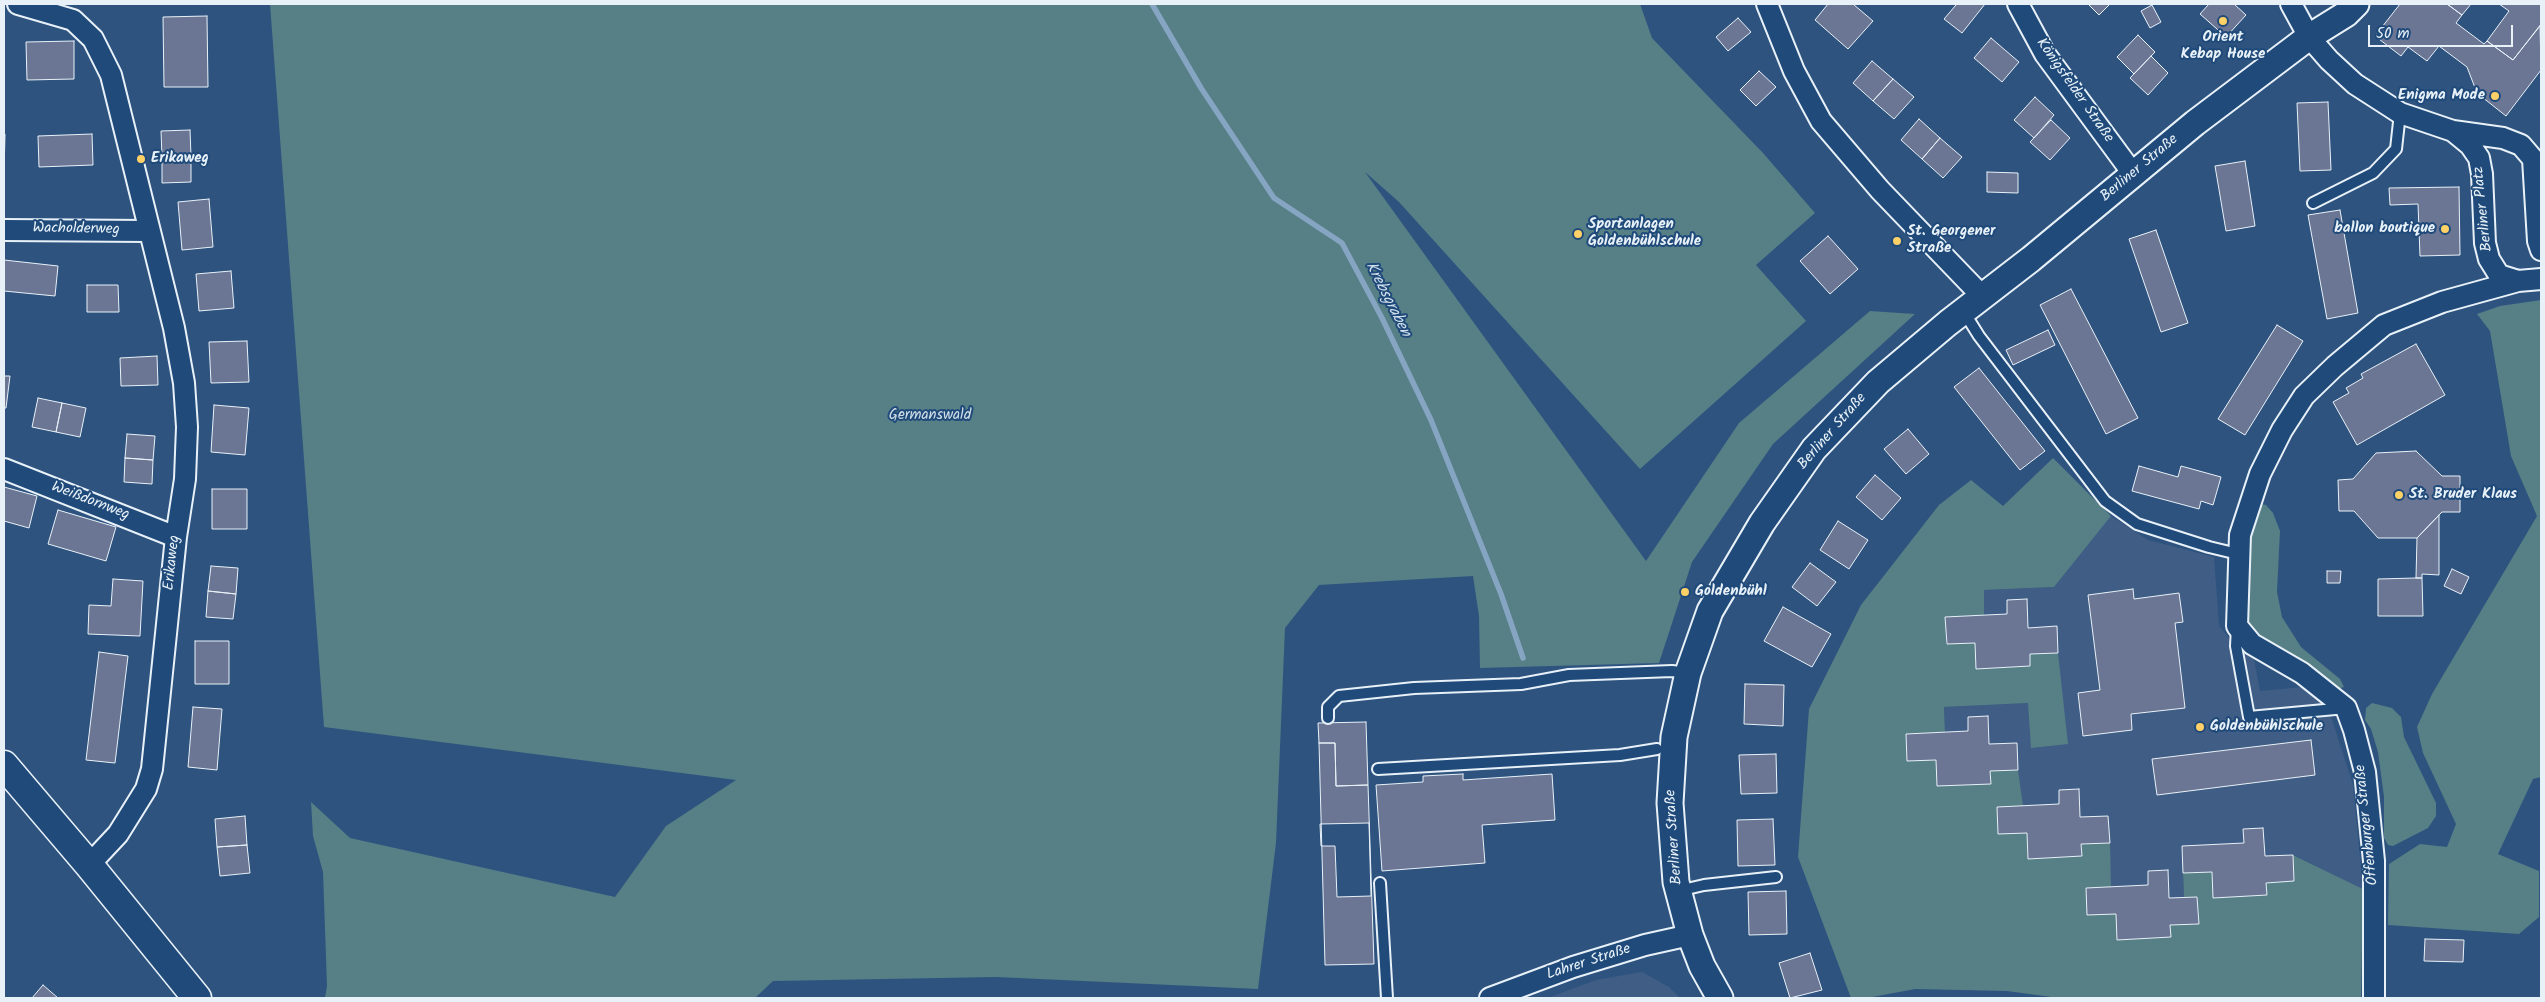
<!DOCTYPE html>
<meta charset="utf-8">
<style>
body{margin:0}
#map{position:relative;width:2545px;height:1002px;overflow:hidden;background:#2e537f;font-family:Kalam,sans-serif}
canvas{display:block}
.frame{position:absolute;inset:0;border:5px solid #e8f1f8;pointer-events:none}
.scale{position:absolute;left:2368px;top:25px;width:145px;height:22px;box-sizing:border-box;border:2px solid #e8f1f8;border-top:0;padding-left:6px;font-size:15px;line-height:18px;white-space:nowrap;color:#e8f1f8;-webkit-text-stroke:4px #1f4a7a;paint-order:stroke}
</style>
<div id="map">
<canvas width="2545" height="1002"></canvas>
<div class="frame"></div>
<div class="scale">50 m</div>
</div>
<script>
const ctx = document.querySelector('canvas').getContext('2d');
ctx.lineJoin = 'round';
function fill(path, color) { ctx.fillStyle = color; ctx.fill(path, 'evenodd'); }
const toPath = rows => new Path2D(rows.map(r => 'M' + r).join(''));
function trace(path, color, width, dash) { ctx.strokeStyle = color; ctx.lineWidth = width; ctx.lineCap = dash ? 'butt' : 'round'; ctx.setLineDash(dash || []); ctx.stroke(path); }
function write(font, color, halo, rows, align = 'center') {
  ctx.font = font + ' Kalam,sans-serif'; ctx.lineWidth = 4; ctx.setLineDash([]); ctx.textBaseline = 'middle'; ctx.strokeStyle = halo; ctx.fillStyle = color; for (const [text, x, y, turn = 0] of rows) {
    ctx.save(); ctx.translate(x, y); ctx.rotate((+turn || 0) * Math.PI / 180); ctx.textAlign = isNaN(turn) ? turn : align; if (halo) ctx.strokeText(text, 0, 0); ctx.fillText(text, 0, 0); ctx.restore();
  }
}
fill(toPath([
 [2111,516,2148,540,2214,557,2219,626,2236,646,2254,659,2260,691,2303,687,2327,704,2353,785,2363,889,2294,855,2294,881,2266,883,2267,895,2213,898,2183,873,2184,897,2197,897,2199,924,2171,937,2117,940,2087,915,2086,888,2111,886,2082,856,2028,859,1998,834,1997,807,1991,784,1937,786,1907,761,1906,734,1945,732,1944,707,2029,703,2030,666,1976,669,1947,644,1945,617,1983,590,2054,587],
 [1642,972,1669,987,1680,998,1548,998,1596,980]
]), '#405e85');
fill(toPath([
 [270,4,1640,4,1652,38,1763,153,1815,213,1756,265,1806,321,1640,469,1399,202,1365,172,1646,561,1739,423,1870,311,1915,314,1773,444,1692,562,1659,663,1480,668,1479,616,1473,576,1319,585,1285,628,1276,843,1258,989,996,977,773,981,755,998,325,998,327,986,323,872,313,836,311,802,350,838,615,897,666,826,736,780,324,727],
 [2541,300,2541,777,2533,779,2498,854,2539,871,2539,917,2519,934,2388,925,2389,864,2420,844,2447,847,2456,824,2423,753,2417,727,2432,694,2537,516,2511,456,2490,331,2477,314,2500,306],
 [2053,458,2111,516,2054,587,1984,590,1984,615,1946,617,1946,644,1975,643,1977,669,2030,666,2030,654,2058,653,2068,744,2031,748,2028,703,1944,707,1945,732,1906,734,1907,761,1936,760,1937,785,1991,783,1990,771,2018,770,2023,806,1997,807,1998,834,2027,833,2028,859,2082,856,2081,844,2110,843,2111,887,2086,888,2116,914,2118,940,2171,937,2170,925,2199,924,2197,897,2184,897,2183,873,2212,872,2213,898,2267,895,2266,883,2294,881,2293,855,2363,889,2361,998,2059,998,2007,991,1915,989,1867,998,1851,998,1798,857,1809,709,1861,605,1939,505,1971,480,2003,506],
 [2255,503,2266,505,2273,513,2280,531,2277,592,2282,617,2301,647,2340,679,2344,687,2337,689,2254,633,2244,621,2250,509],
 [2372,703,2392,708,2401,717,2404,737,2436,803,2436,816,2428,828,2393,846,2388,845,2384,838,2384,797,2378,752,2371,729,2365,720,2366,708]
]), '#567f86');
trace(toPath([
 [1152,4,1201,88,1274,198,1342,243,1382,318,1431,420,1501,594,1523,658]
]), '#85a5c3', 5.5);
const building = toPath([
 [1828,4,1853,4,1873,21,1848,49,1815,20,1828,4],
 [1954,4,1985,4,1962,33,1944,19,1956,5,1954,4],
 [2088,4,2110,4,2099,15,2088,4],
 [2209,4,2234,4,2246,15,2226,37,2200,14,2209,4],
 [2400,4,2447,4,2462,15,2456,23,2484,44,2487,41,2513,60,2540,26,2541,70,2506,116,2477,93,2467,67,2439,46,2427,61,2408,47,2401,56,2375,36,2400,4],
 [2447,4,2471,4,2462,15,2447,4],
 [2499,4,2541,4,2541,24,2513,60,2487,41,2509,11,2499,4],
 [2152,5,2161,22,2150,28,2141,11,2152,5],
 [207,16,208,87,164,87,163,17,207,16],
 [1738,18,1751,32,1728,51,1716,37,1738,18],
 [2138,35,2155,52,2134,74,2117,57,2138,35],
 [1991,38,2019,62,2002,82,1974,58,1991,38],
 [74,41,74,79,27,80,26,42,74,41],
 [2151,56,2168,73,2148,95,2130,78,2151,56],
 [1872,61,1893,79,1873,101,1853,83,1872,61],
 [1759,71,1776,87,1756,106,1740,90,1759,71],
 [1893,79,1914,97,1894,119,1873,101,1893,79],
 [2035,97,2054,115,2034,138,2014,120,2035,97],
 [2328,102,2331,170,2300,171,2297,103,2328,102],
 [1919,119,1940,138,1922,159,1901,140,1919,119],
 [2051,120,2070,138,2050,160,2030,142,2051,120],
 [190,130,191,156,162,157,161,131,190,130],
 [4,134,5,134,4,173,4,134],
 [92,134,93,165,39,167,38,136,92,134],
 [1940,138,1962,157,1943,178,1922,159,1940,138],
 [191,156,191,182,162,183,162,157,191,156],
 [2245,161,2255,226,2226,231,2215,166,2245,161],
 [1987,172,2018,173,2018,193,1987,192,1987,172],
 [2459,187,2460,255,2420,256,2418,204,2390,205,2389,188,2459,187],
 [209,199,213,247,182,250,178,202,209,199],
 [2340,210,2358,313,2327,319,2308,215,2340,210],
 [2156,230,2188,323,2161,332,2129,239,2156,230],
 [1828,236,1858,269,1830,294,1800,261,1828,236],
 [4,260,58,266,55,296,4,291,4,260],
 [231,271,234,308,199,311,196,274,231,271],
 [87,285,118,285,119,312,87,312,87,285],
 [2071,289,2138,418,2106,434,2040,305,2071,289],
 [2277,325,2303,341,2245,435,2218,419,2277,325],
 [2048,330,2055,345,2013,365,2006,350,2048,330],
 [247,341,249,382,211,383,209,342,247,341],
 [2416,344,2445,395,2357,445,2333,402,2349,393,2346,388,2363,378,2361,374,2416,344],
 [157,356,158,385,121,386,120,358,157,356],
 [1979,368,2045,451,2020,470,1954,387,1979,368],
 [4,376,10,376,6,408,4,408,4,376],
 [38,398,62,403,56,432,32,427,38,398],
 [62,403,86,408,80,437,56,432,62,403],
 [214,405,249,408,245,455,211,452,214,405],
 [1908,429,1929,454,1906,474,1884,449,1908,429],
 [127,434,155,436,153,460,125,458,127,434],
 [2416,451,2442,476,2460,476,2460,512,2442,512,2417,538,2378,538,2354,511,2339,511,2338,480,2353,479,2376,453,2416,451],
 [125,458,153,460,152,484,124,482,125,458],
 [2139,466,2178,477,2181,466,2221,477,2213,505,2201,501,2199,509,2132,491,2139,466],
 [1875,475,1901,498,1882,520,1856,497,1875,475],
 [4,487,37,496,29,528,4,521,4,487],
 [212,489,247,489,247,529,212,529,212,489],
 [58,510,116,527,106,561,48,544,58,510],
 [2439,515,2439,575,2422,574,2422,578,2416,578,2417,538,2439,515],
 [1838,521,1868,540,1849,569,1820,550,1838,521],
 [1810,563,1836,582,1817,606,1792,587,1810,563],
 [211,566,238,568,236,594,208,591,211,566],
 [2452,569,2469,577,2461,594,2444,586,2452,569],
 [2327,571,2341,571,2340,583,2327,583,2327,571],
 [2416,578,2422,578,2423,616,2378,616,2378,579,2416,578],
 [113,579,143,581,140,636,88,634,89,605,111,606,113,579],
 [2133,589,2134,599,2179,593,2183,622,2175,623,2185,708,2131,714,2132,730,2083,736,2078,693,2100,690,2088,595,2133,589],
 [208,591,236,594,233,619,206,617,208,591],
 [2027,599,2028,628,2057,626,2058,653,2030,654,2030,666,1976,669,1975,643,1947,644,1945,617,2007,614,2007,600,2027,599],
 [1783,607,1831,634,1812,667,1764,641,1783,607],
 [195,641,229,641,229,684,195,684,195,641],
 [99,652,128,656,115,763,86,760,99,652],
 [1745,684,1784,685,1783,726,1744,724,1745,684],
 [193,707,222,709,217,770,188,767,193,707],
 [1988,716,1989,744,2017,743,2018,770,1990,771,1991,784,1937,786,1936,760,1907,761,1906,734,1968,731,1968,717,1988,716],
 [1366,722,1368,785,1336,786,1335,743,1319,743,1318,723,1366,722],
 [2311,740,2315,775,2157,795,2152,759,2311,740],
 [1319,743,1335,743,1336,786,1368,785,1374,964,1325,965,1319,743],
 [1776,754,1777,793,1741,794,1739,755,1776,754],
 [1463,774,1463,780,1552,774,1555,820,1482,825,1485,863,1382,871,1376,785,1423,782,1423,776,1463,774],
 [2079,789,2080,817,2108,816,2110,843,2081,844,2082,856,2028,859,2027,833,1998,834,1997,807,2059,804,2059,790,2079,789],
 [245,816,247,845,217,847,215,819,245,816],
 [1773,819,1775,865,1738,866,1737,820,1773,819],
 [1369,823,1371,896,1337,897,1335,846,1321,846,1320,824,1369,823],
 [2263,828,2265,856,2293,855,2294,881,2266,883,2267,895,2213,898,2212,872,2183,873,2182,846,2244,843,2243,829,2263,828],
 [247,845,250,873,220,876,217,847,247,845],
 [2168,870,2169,898,2197,897,2199,924,2170,925,2171,937,2117,940,2116,914,2087,915,2086,888,2148,885,2148,871,2168,870],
 [1786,891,1787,934,1749,935,1748,892,1786,891],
 [2425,939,2464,940,2463,962,2424,961,2425,939],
 [1810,953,1822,990,1790,998,1779,963,1810,953],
 [43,985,58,998,32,998,43,985]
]);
fill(building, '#6b7694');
trace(building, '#e8f1f8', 1);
const service = toPath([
 [2313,203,2373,173,2396,149,2400,113],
 [1964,312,1979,336,2105,501,2137,524,2209,547,2238,554],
 [2237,627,2236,646,2249,717,2346,708],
 [1328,718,1328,707,1339,696,1414,688,1521,684,1569,675,1672,671,1687,673],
 [1378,769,1620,755,1657,749],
 [1380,883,1387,998],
 [1678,891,1704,885,1776,877]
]);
const minor = toPath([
 [18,4,73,20,93,39,111,75,174,328,184,383,187,427,185,479,176,537,152,769,146,789,118,834,89,865],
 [1767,4,1794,71,1821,121,1880,190,1983,297],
 [2018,4,2045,54,2134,175],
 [2291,4,2309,37,2329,60,2355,84,2400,113,2453,131,2503,138,2521,145,2533,159,2538,241,2541,250],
 [2453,131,2470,145,2479,158,2482,174,2485,243,2489,259,2499,275,2518,281],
 [4,230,148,231],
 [4,469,176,537],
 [1490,998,1573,967,1645,945,1690,935],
 [2374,998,2374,861,2365,772,2354,730,2346,708,2302,673,2252,644,2237,626,2240,535,2260,474,2282,430,2304,396,2335,366,2384,325,2442,302,2518,281,2541,279]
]);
const tertiary = toPath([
 [1720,998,1702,966,1690,935,1676,882,1670,803,1674,737,1688,673,1710,611,1762,523,1814,449,1878,382,1948,323,2031,259,2195,123,2309,37,2346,14,2356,4]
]);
const secondary = toPath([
 [4,765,89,865,197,998]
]);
trace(service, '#e8f1f8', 14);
trace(minor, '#e8f1f8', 24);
trace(tertiary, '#e8f1f8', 29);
trace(secondary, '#e8f1f8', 31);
trace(service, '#1f4a7a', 10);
trace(minor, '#1f4a7a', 20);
trace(tertiary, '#1f4a7a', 25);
trace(secondary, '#1f4a7a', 28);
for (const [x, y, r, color] of [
 [2223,21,5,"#ffd166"],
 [2495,96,5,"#ffd166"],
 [141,159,5,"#ffd166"],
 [2445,229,5,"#ffd166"],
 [1578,234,5,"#ffd166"],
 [1897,241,5,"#ffd166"],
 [2399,495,5,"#ffd166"],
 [1685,592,5,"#ffd166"],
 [2200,727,5,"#ffd166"]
]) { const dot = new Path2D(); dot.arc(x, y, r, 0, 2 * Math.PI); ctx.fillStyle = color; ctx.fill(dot); trace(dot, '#1f4a7a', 2); }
write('bold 15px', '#e8f1f8', '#1f4a7a', [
 ["Orient",2223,38,"center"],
 ["Kebap House",2223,55,"center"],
 ["Enigma Mode",2485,96,"right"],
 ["Erikaweg",151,159],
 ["Sportanlagen",1588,225],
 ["Goldenbühlschule",1588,242],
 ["ballon boutique",2435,229,"right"],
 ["St. Georgener",1907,232],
 ["Straße",1907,249],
 ["St. Bruder Klaus",2409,495],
 ["Goldenbühl",1695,592],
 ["Goldenbühlschule",2210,727]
], 'left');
write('15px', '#e8f1f8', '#1f4a7a', [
 ["Königsfelder Straße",2074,91,55],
 ["Berliner Straße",2140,169,-40],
 ["Berliner Platz",2484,209,-96],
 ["Wacholderweg",76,230,1],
 ["Berliner Straße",1833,432,-49],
 ["Weißdornweg",90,502,21],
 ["Erikaweg",173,563,-84],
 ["Offenburger Straße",2368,825,-96],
 ["Berliner Straße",1675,837,-94],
 ["Lahrer Straße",1589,963,-18]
]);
write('15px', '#d2e0e7', '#1f4a7a', [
 ["Germanswald",930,416]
]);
write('italic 16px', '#cfdeeb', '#1f4a7a', [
 ["Krebsgraben",1387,300,63]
]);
</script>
